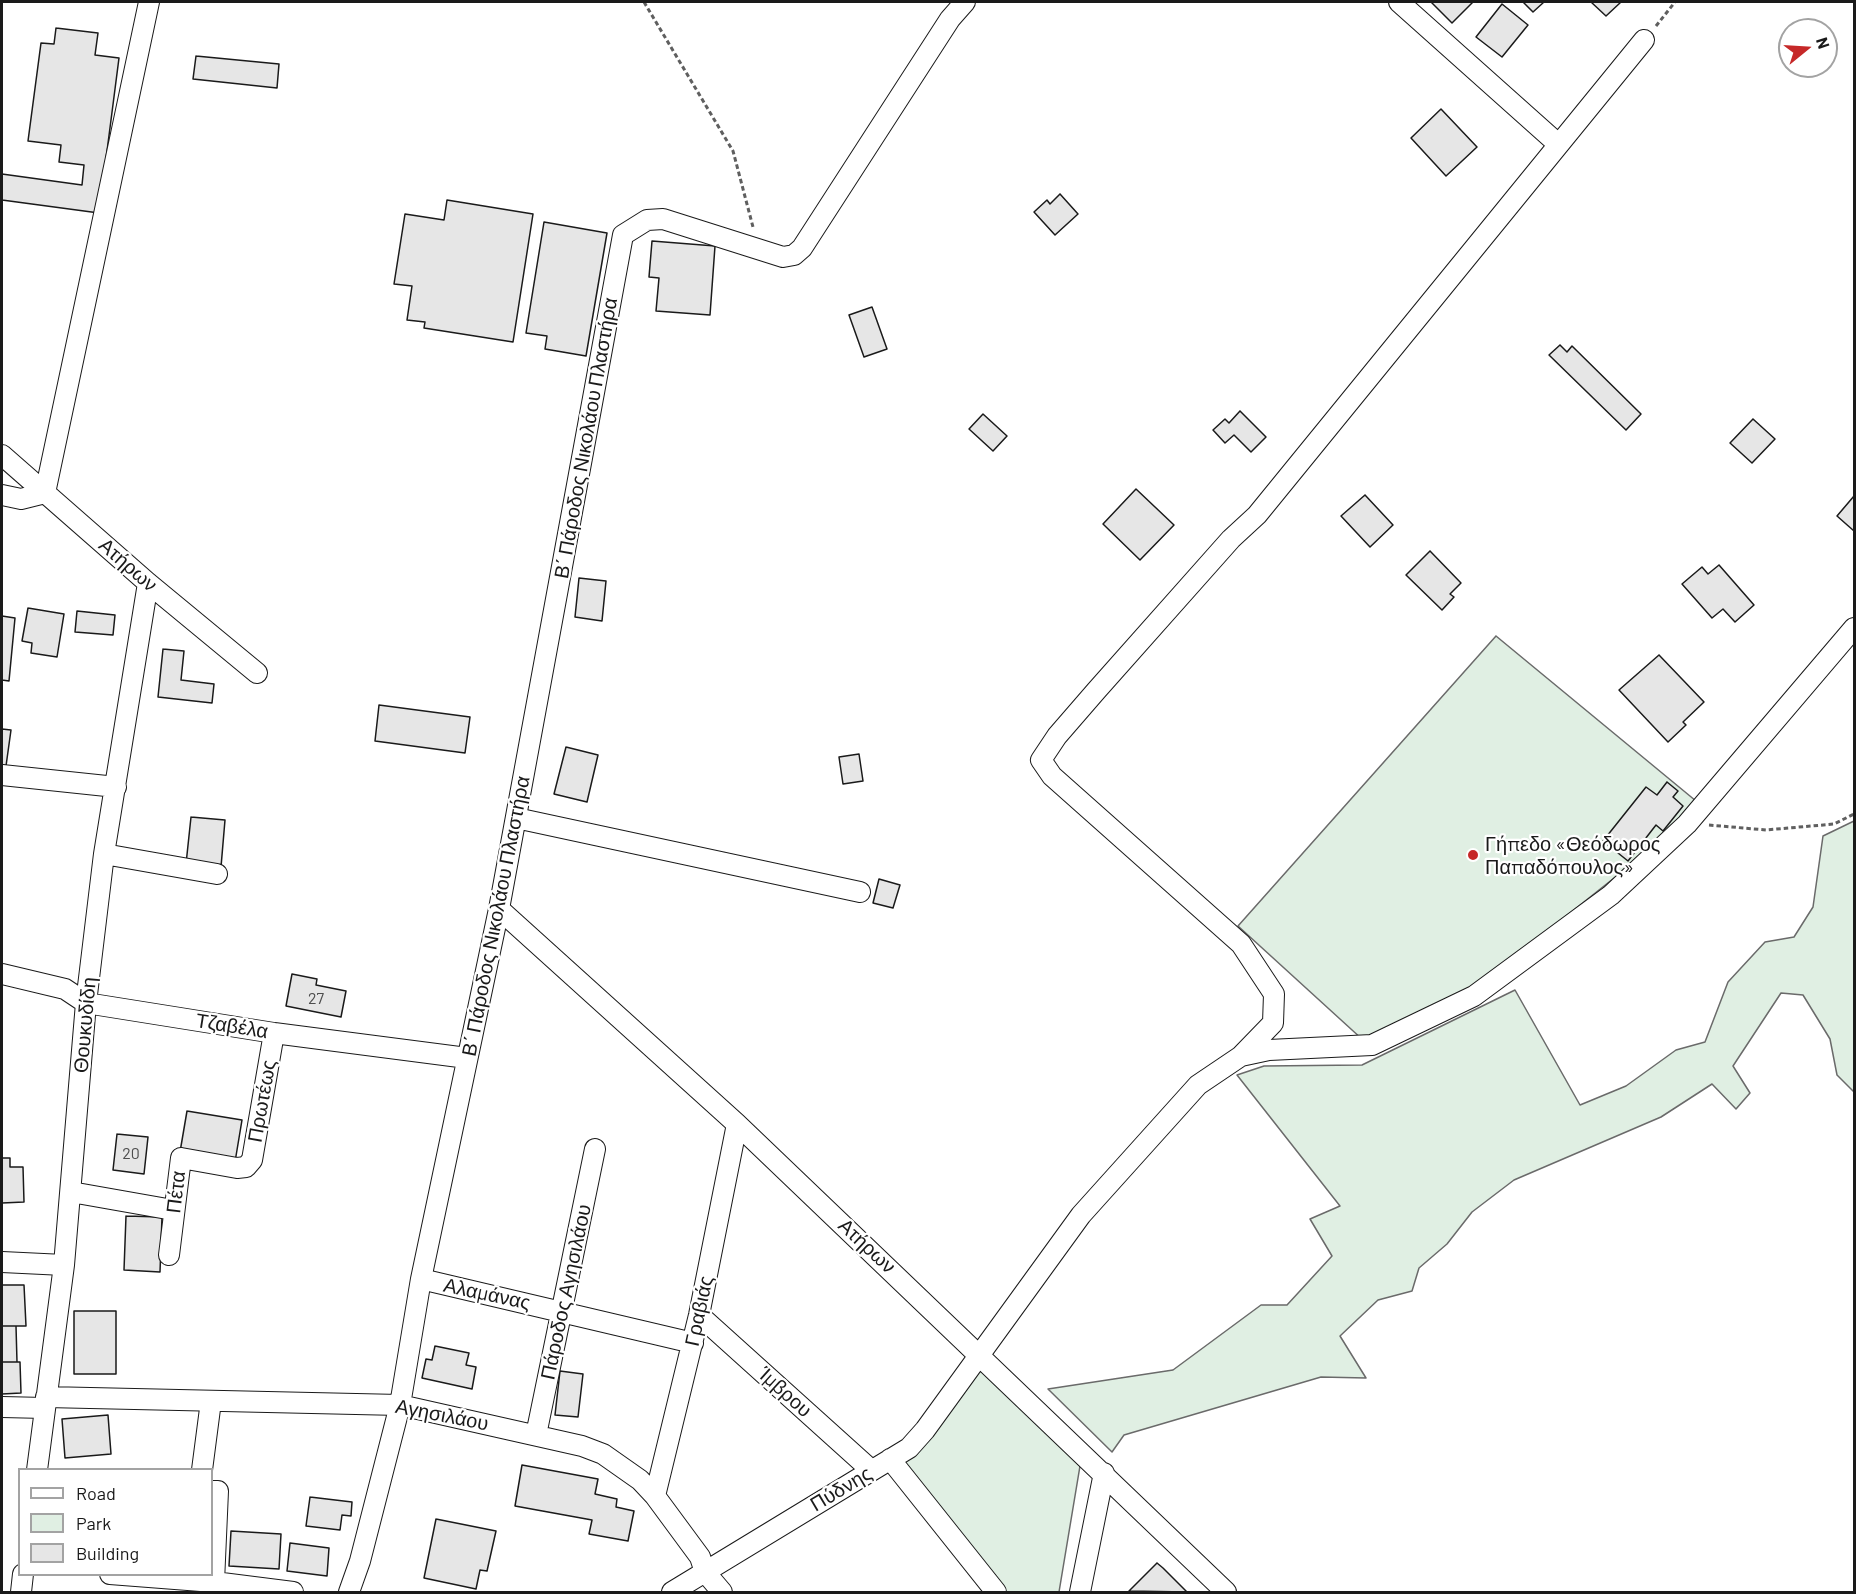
<!DOCTYPE html>
<meta charset="utf-8">
<style>
body{margin:0}
#map{position:relative;width:1856px;height:1594px;overflow:hidden;background:#fff;font-family:Barlow,sans-serif}
canvas{display:block}
.frame{position:absolute;inset:0;border:3px solid #1a1a1a;pointer-events:none}
.legend{position:absolute;left:18px;top:1468px;width:195px;height:108px;box-sizing:border-box;background:#fff;border:2px solid #a3a3a3;margin:0;padding:8px 10px;list-style:none;font-size:18px;color:#1a1a1a}
.legend li{display:flex;align-items:center;gap:12px;height:30px}
.legend b{width:30px;border:2px solid #a3a3a3}
.north{position:absolute;left:1778px;top:18px;width:60px;height:60px;box-sizing:border-box;background:#fff;border:2px solid #a3a3a3;border-radius:50%;rotate:72deg;font-size:16px;font-weight:700;line-height:24px;text-align:center;color:#1a1a1a}
.north::after{content:'';display:block;margin:auto;width:21px;height:27px;background:#c62828;clip-path:polygon(50% 0,100% 100%,50% 72%,0 100%)}
</style>
<div id="map">
<canvas width="1856" height="1594"></canvas>
<div class="frame"></div>
<ul class="legend">
<li><b style="height:8px;background:#fff"></b>Road</li>
<li><b style="height:16px;background:#e0efe3"></b>Park</li>
<li><b style="height:16px;background:#e6e6e6"></b>Building</li>
</ul>
<div class="north">N</div>
</div>
<script>
const ctx = document.querySelector('canvas').getContext('2d');
ctx.lineJoin = 'round';
function fill(path, color) { ctx.fillStyle = color; ctx.fill(path, 'evenodd'); }
const toPath = rows => new Path2D(rows.map(r => 'M' + r).join(''));
function trace(path, color, width, dash) { ctx.strokeStyle = color; ctx.lineWidth = width; ctx.lineCap = dash ? 'butt' : 'round'; ctx.setLineDash(dash || []); ctx.stroke(path); }
function write(font, color, halo, rows, align = 'center') {
  ctx.font = font + ' Barlow,sans-serif'; ctx.lineWidth = 4.5; ctx.setLineDash([]); ctx.textBaseline = 'middle'; ctx.strokeStyle = halo; ctx.fillStyle = color; for (const [text, x, y, turn = 0] of rows) {
    ctx.save(); ctx.translate(x, y); ctx.rotate((+turn || 0) * Math.PI / 180); ctx.textAlign = isNaN(turn) ? turn : align; if (halo) ctx.strokeText(text, 0, 0); ctx.fillText(text, 0, 0); ctx.restore();
  }
}
const green = toPath([
 [1496,636,1696,801,1667,836,1473,990,1363,1040,1238,926,1496,636],
 [1854,821,1854,1092,1837,1075,1830,1039,1803,995,1781,993,1733,1066,1750,1093,1736,1109,1712,1084,1661,1117,1514,1180,1472,1212,1447,1244,1419,1268,1412,1291,1378,1300,1340,1336,1366,1378,1321,1377,1124,1435,1112,1452,1048,1389,1173,1370,1261,1305,1287,1305,1332,1256,1310,1219,1340,1206,1237,1075,1264,1066,1362,1065,1515,990,1580,1105,1626,1086,1676,1050,1705,1042,1728,982,1765,942,1794,937,1813,907,1823,836,1854,821],
 [974,1371,983,1371,1080,1466,1059,1592,1005,1592,899,1462,974,1371]
]);
fill(green, '#e0efe3');
trace(green, '#6a6a6a', 1.5);
const building = toPath([
 [1431,2,1473,2,1452,23,1431,2],
 [1523,2,1544,2,1533,12,1523,2],
 [1591,2,1621,2,1606,16,1591,2],
 [1502,4,1528,25,1502,57,1476,37,1502,4],
 [56,28,98,33,95,55,119,58,99,213,2,200,2,174,82,185,84,165,59,162,61,145,28,141,41,43,54,44,56,28],
 [196,56,279,64,277,88,193,79,196,56],
 [1441,109,1477,147,1446,176,1411,138,1441,109],
 [1060,194,1078,214,1055,235,1034,212,1047,200,1050,204,1060,194],
 [447,200,533,214,513,342,424,328,425,322,407,320,412,286,394,284,405,214,444,220,447,200],
 [544,222,607,233,586,356,545,349,547,336,526,333,544,222],
 [652,241,715,246,710,315,656,311,659,278,649,277,652,241],
 [872,307,887,349,864,357,849,315,872,307],
 [1560,345,1567,352,1572,346,1641,414,1626,430,1549,355,1560,345],
 [1240,411,1266,437,1251,452,1234,435,1225,443,1213,430,1225,419,1229,423,1240,411],
 [983,414,1007,436,993,451,969,429,983,414],
 [1753,419,1775,439,1752,463,1730,443,1753,419],
 [1136,489,1174,525,1140,560,1103,524,1136,489],
 [1365,495,1393,525,1370,547,1341,516,1365,495],
 [1854,496,1854,531,1837,516,1854,496],
 [1430,551,1461,583,1450,594,1454,597,1442,610,1406,575,1430,551],
 [1719,565,1754,605,1735,622,1723,609,1712,618,1682,584,1702,567,1708,574,1719,565],
 [579,578,606,581,602,621,575,617,579,578],
 [28,608,64,614,57,657,31,653,32,643,22,641,28,608],
 [77,611,115,615,113,635,75,632,77,611],
 [2,616,15,618,9,681,2,680,2,616],
 [163,649,184,651,181,680,214,684,212,703,158,697,163,649],
 [1659,655,1704,702,1683,722,1686,725,1668,742,1619,690,1659,655],
 [379,705,470,717,465,753,375,741,379,705],
 [2,729,11,730,6,766,2,765,2,729],
 [566,747,598,755,587,802,554,794,566,747],
 [859,754,863,781,843,784,839,757,859,754],
 [1667,782,1678,791,1673,797,1683,806,1663,831,1656,825,1628,861,1603,841,1646,787,1657,795,1667,782],
 [191,817,225,820,221,867,186,864,191,817],
 [879,879,900,885,893,908,873,903,879,879],
 [292,974,317,979,316,985,346,991,341,1017,286,1006,292,974],
 [187,1111,242,1120,235,1162,180,1152,187,1111],
 [117,1134,148,1137,144,1174,113,1170,117,1134],
 [2,1158,10,1158,10,1167,23,1167,24,1202,2,1203,2,1158],
 [126,1216,162,1217,160,1272,124,1270,126,1216],
 [2,1285,24,1285,26,1326,2,1326,2,1285],
 [74,1311,116,1311,116,1374,74,1374,74,1311],
 [2,1326,16,1326,17,1362,2,1362,2,1326],
 [435,1346,469,1353,466,1365,476,1367,472,1389,422,1378,426,1359,432,1360,435,1346],
 [2,1362,20,1362,21,1393,2,1394,2,1362],
 [560,1371,583,1374,578,1417,555,1415,560,1371],
 [108,1415,111,1454,65,1458,62,1419,108,1415],
 [522,1465,598,1479,595,1494,617,1499,616,1507,634,1511,628,1541,589,1534,592,1520,515,1506,522,1465],
 [310,1497,352,1502,351,1516,342,1515,340,1530,306,1526,310,1497],
 [436,1519,496,1531,487,1571,480,1570,476,1589,424,1578,436,1519],
 [231,1531,281,1534,279,1569,229,1566,231,1531],
 [290,1543,329,1548,327,1576,287,1571,290,1543],
 [1157,1563,1163,1568,1187,1592,1129,1591,1157,1563]
]);
fill(building, '#e6e6e6');
trace(building, '#1a1a1a', 1.5);
const minor = toPath([
 [1399,2,1558,144],
 [2,455,148,583,257,673],
 [2,495,21,499,45,493,149,2],
 [2,775,116,787],
 [516,818,860,892],
 [104,854,217,874],
 [499,909,737,1124,1226,1592],
 [2,974,65,989,86,1003,274,1033,467,1058],
 [1241,1056,1273,1023,1274,994,1241,944,1052,776,1041,760,1057,736,1096,691,1231,539,1257,515,1644,40],
 [71,1192,173,1210],
 [169,1255,181,1158,237,1168,246,1167,252,1160,274,1033],
 [2,1262,64,1265],
 [421,1279,693,1343],
 [699,1315,871,1470],
 [46,1397,400,1405,582,1446,603,1454,640,1480,655,1496,700,1557,705,1572,722,1592],
 [2,1407,45,1408],
 [536,1435,595,1149],
 [890,1459,996,1592],
 [37,1470,64,1265,86,1003,104,854,148,583],
 [202,1470,211,1401],
 [212,1491,218,1491,214,1582],
 [655,1496,699,1315,737,1124],
 [110,1574,214,1582,293,1592],
 [21,1592,23,1574],
 [349,1592,360,1561,400,1405,421,1279,499,909,623,235,647,220,663,219,783,257,794,255,802,248,950,19,965,2],
 [672,1592,909,1448,925,1430,1081,1215,1198,1085,1241,1056,1269,1050,1372,1045,1474,996,1611,895,1687,824,1854,628],
 [1080,1592,1104,1473]
]);
trace(minor, '#1a1a1a', 22);
trace(toPath([
 [644,2,733,151,753,227],
 [1656,26,1675,2],
 [1709,825,1766,830,1834,824,1854,814]
]), '#5f5f5f', 3, [4.5, 3]);
trace(minor, '#fff', 20);
for (const [x, y, r, color] of [
 [1473,855,6,"#c62828"]
]) { const dot = new Path2D(); dot.arc(x, y, r, 0, 2 * Math.PI); ctx.fillStyle = color; ctx.fill(dot); trace(dot, '#fff', 2); }
write('16px', '#4d4d4d', null, [
 ["27",316,999],
 ["20",131,1154]
]);
write('20px', '#1a1a1a', '#fff', [
 ["Β΄ Πάροδος Νικολάου Πλαστήρα",586,438,-80],
 ["Ατήρων",128,565,41],
 ["Β΄ Πάροδος Νικολάου Πλαστήρα",496,916,-79],
 ["Θουκυδίδη",85,1025,-85],
 ["Τζαβέλα",232,1026,9],
 ["Πρωτέως",262,1101,-80],
 ["Πέτα",176,1192,-83],
 ["Ατήρων",867,1246,43],
 ["Πάροδος Αγησιλάου",566,1292,-78],
 ["Αλαμάνας",487,1294,12],
 ["Γραβιάς",699,1311,-78],
 ["Ίμβρου",785,1392,42],
 ["Αγησιλάου",442,1415,11],
 ["Πύδνης",841,1489,-31]
]);
write('20px', '#1a1a1a', '#fff', [
 ["Γήπεδο «Θεόδωρος",1485,844],
 ["Παπαδόπουλος»",1485,867]
], 'left');
</script>
